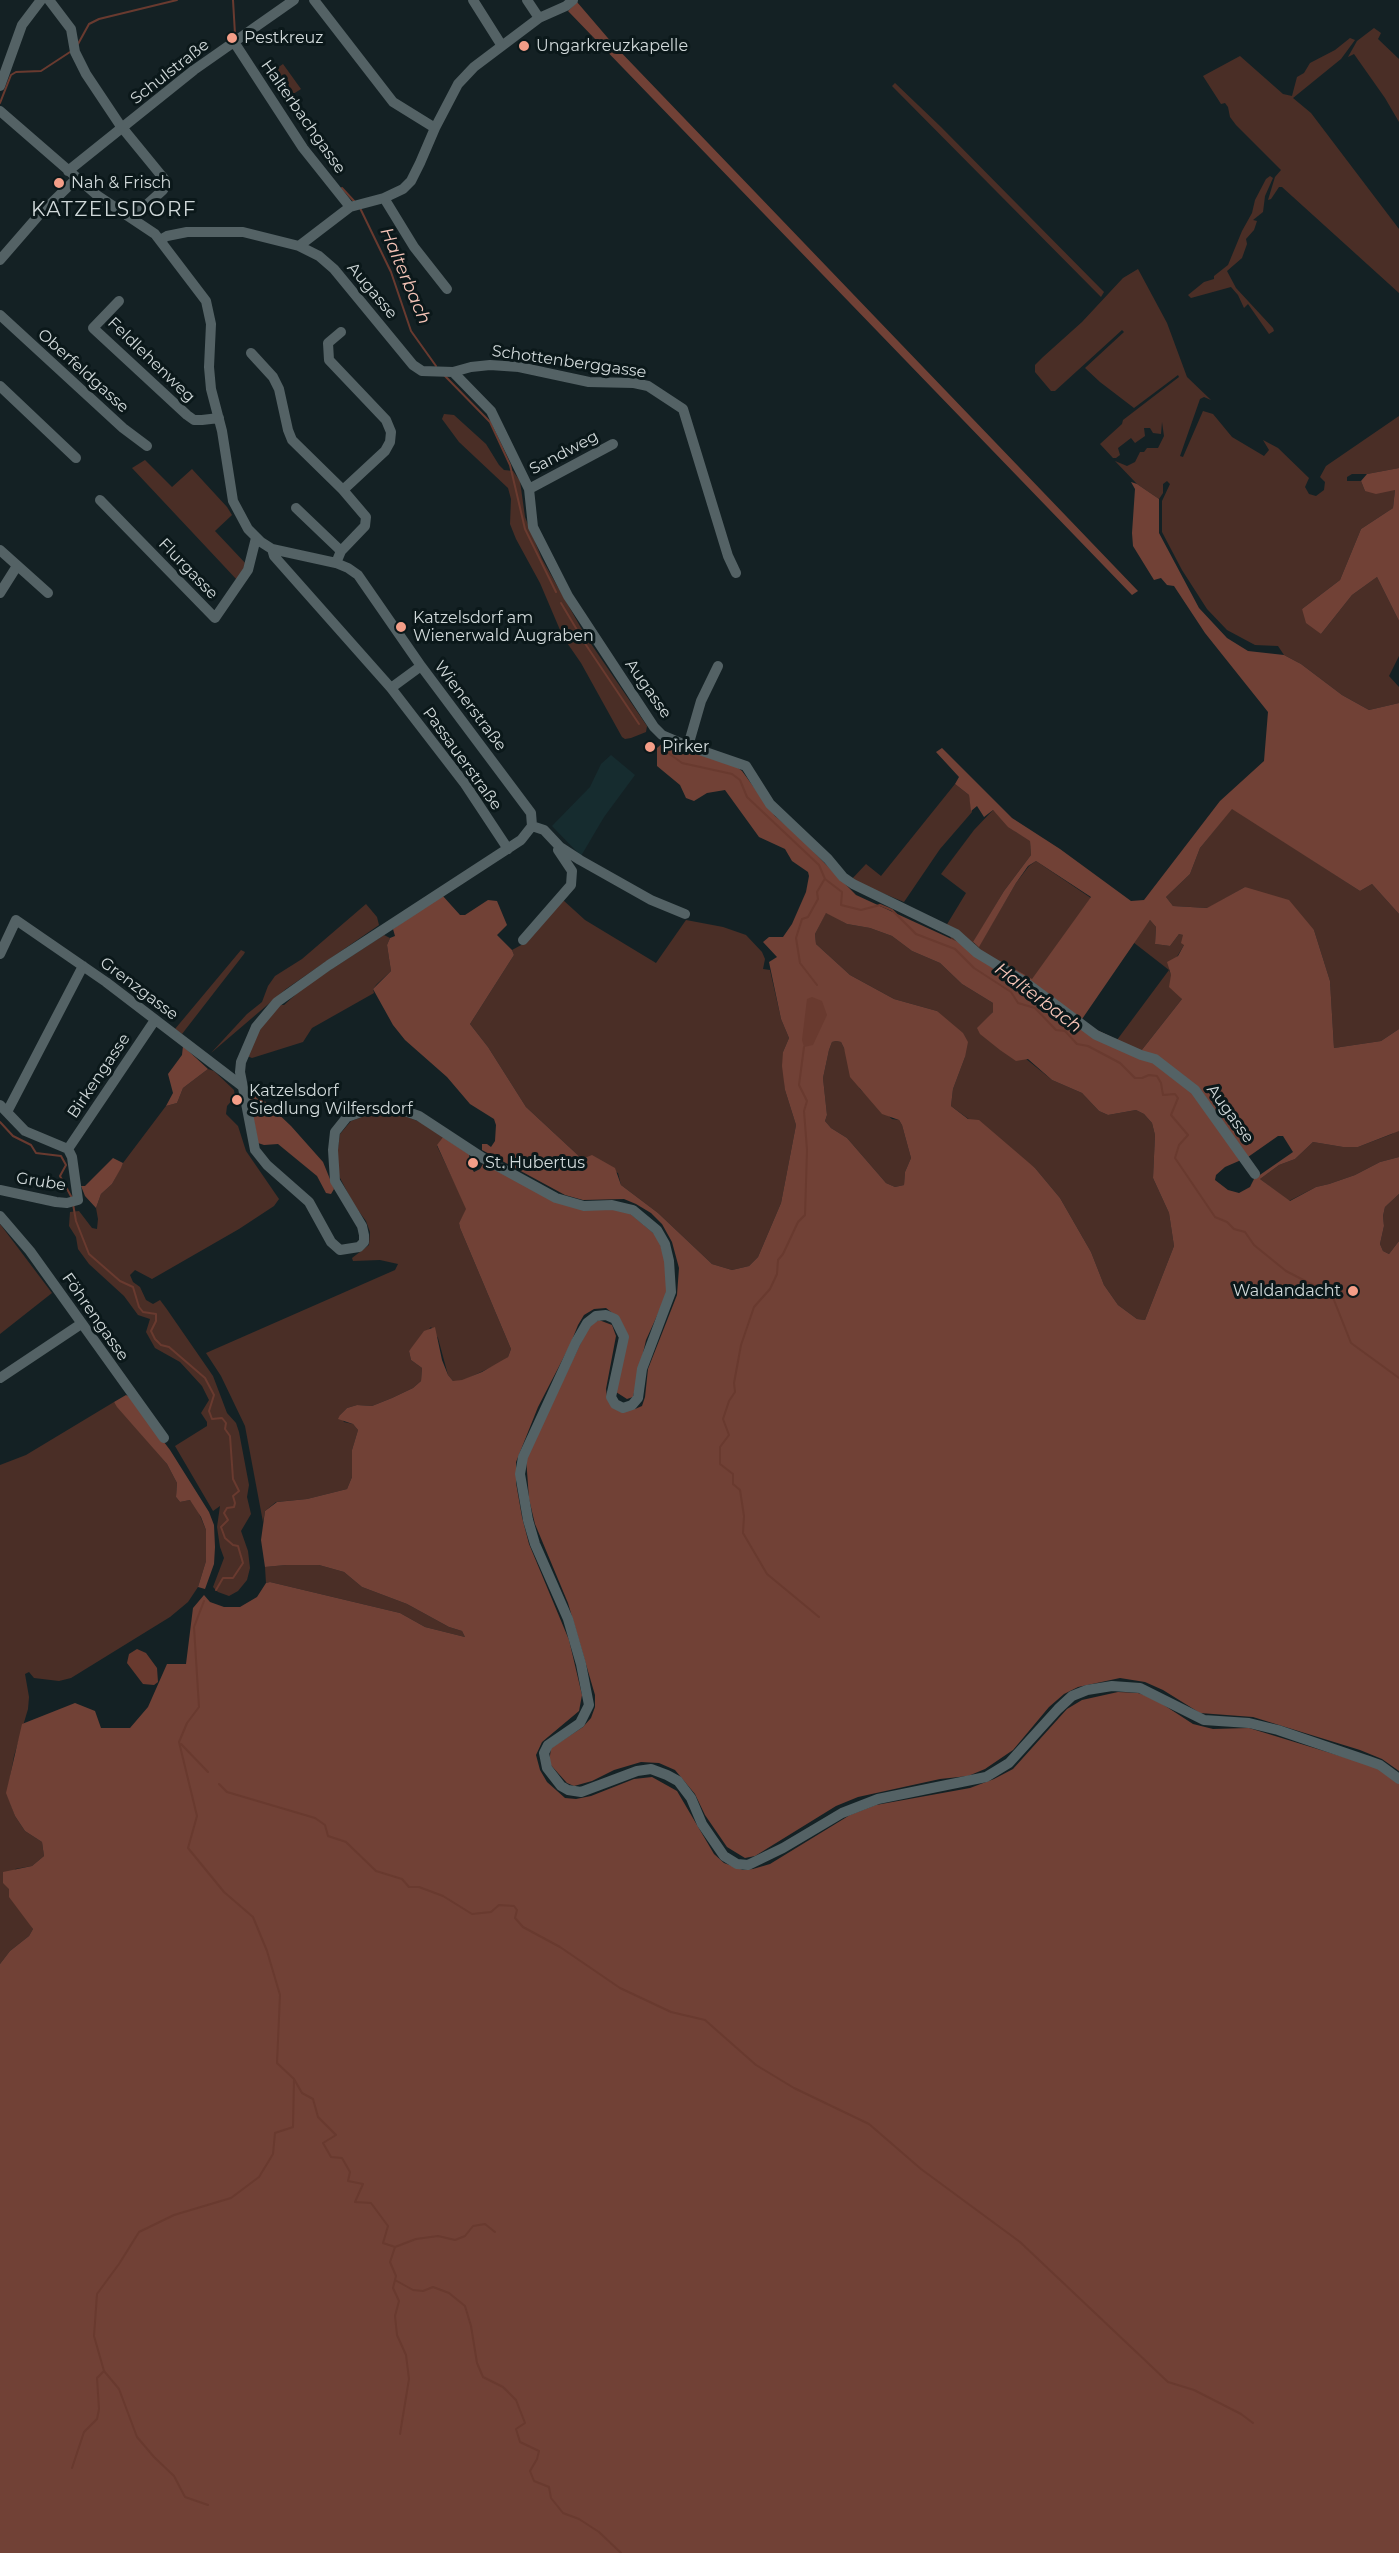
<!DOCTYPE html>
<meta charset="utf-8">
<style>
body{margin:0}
canvas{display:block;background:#142124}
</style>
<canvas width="1399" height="2553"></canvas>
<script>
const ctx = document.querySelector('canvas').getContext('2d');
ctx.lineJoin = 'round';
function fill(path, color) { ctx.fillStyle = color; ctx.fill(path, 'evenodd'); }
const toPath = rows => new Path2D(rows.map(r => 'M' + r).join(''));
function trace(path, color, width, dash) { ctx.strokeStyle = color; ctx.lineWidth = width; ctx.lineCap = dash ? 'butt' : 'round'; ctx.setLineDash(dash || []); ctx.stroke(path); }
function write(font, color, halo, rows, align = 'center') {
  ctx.font = font + ' Montserrat,sans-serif'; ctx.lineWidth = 6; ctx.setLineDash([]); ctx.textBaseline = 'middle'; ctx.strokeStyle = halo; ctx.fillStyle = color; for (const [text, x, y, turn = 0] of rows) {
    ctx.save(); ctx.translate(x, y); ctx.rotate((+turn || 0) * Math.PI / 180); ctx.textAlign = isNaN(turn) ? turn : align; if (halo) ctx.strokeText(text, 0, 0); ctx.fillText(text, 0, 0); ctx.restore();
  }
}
fill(toPath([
 [611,755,635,775,604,817,581,856,552,826,590,787,601,764]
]), '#162c2f');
fill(toPath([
 [1374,28,1381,33,1378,39,1399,59,1399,122,1385,98,1354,54,1348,57,1357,41],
 [1350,38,1355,40,1341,59,1293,98,1311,113,1399,229,1399,293,1282,187,1279,187,1271,199,1268,200,1275,177,1281,170,1236,125,1230,117,1228,107,1225,103,1221,104,1203,76,1240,56,1283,94,1292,96,1297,77,1304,73,1310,63,1335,50],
 [283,64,301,89,287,98,270,73],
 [895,83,941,127,1104,292,1101,297,892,86],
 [1270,176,1273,178,1265,196,1263,212,1253,220,1257,221,1254,230,1246,239,1247,244,1242,258,1227,271,1236,288,1273,328,1274,331,1269,334,1248,304,1244,308,1238,295,1231,287,1191,298,1188,295,1204,282,1214,279,1214,276,1228,265,1242,231,1252,213,1255,200,1266,179],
 [1138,269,1167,323,1187,377,1211,400,1204,397,1200,399,1180,456,1183,457,1203,411,1213,414,1232,437,1264,456,1269,450,1263,440,1278,448,1309,478,1305,487,1309,494,1316,496,1324,490,1325,482,1320,477,1326,466,1399,416,1399,468,1367,474,1352,474,1347,477,1347,481,1361,481,1365,491,1395,490,1393,508,1361,529,1340,580,1302,609,1321,634,1352,595,1377,577,1399,621,1399,656,1389,676,1399,687,1399,703,1369,710,1342,695,1301,664,1284,655,1278,646,1255,645,1227,630,1207,609,1182,570,1162,532,1162,501,1170,484,1167,481,1163,484,1163,493,1159,499,1137,484,1115,461,1127,466,1135,462,1140,452,1144,452,1147,448,1158,448,1164,436,1162,422,1161,434,1153,433,1150,428,1144,428,1145,436,1135,443,1131,438,1118,448,1120,455,1116,458,1113,458,1100,444,1122,424,1123,420,1179,377,1178,375,1134,408,1100,382,1085,368,1124,332,1122,330,1055,391,1051,391,1035,372,1035,365,1043,357,1082,322,1123,278],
 [444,414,454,415,486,444,499,465,504,470,513,471,520,481,525,517,542,559,585,635,647,726,646,732,631,738,625,739,622,737,581,663,563,637,540,583,516,539,510,524,511,499,508,488,459,442,442,419],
 [145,460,172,487,192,469,227,507,232,515,215,531,247,565,238,581,132,468],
 [955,784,969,795,972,812,940,849,904,902,851,880,866,864,881,876],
 [1232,808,1360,891,1372,884,1399,914,1399,1029,1381,1041,1334,1048,1330,981,1314,930,1245,887,1208,908,1173,906,1166,897,1190,874,1200,848],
 [993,810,1016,832,1030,840,1031,855,1004,891,973,943,979,946,1016,883,1029,866,1036,861,1091,898,1032,980,1008,965,952,941,946,926,966,893,941,874,974,830],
 [563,900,585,920,656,963,686,920,723,927,746,935,762,952,765,959,763,969,770,970,781,1019,789,1038,783,1052,785,1090,796,1125,781,1203,758,1257,749,1266,732,1270,712,1264,658,1213,621,1185,618,1173,582,1159,526,1107,488,1047,470,1024,514,955,512,950,525,943],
 [366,904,377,917,379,925,286,989,211,1053,247,1014,262,1002,268,986,275,976,302,959],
 [826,912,847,924,870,928,892,936,912,951,940,963,962,984,993,1003,993,1012,983,1024,1052,1080,1082,1093,1099,1111,1108,1115,1136,1110,1144,1114,1152,1123,1155,1135,1153,1178,1169,1213,1174,1246,1145,1320,1137,1319,1118,1305,1104,1285,1091,1252,1060,1198,1035,1168,951,1106,953,1089,965,1057,937,1011,894,999,850,975,816,944,815,934],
 [1150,920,1156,927,1155,944,1170,946,1179,934,1184,935,1184,945,1169,970,1182,999,1141,1051,1114,1044,1169,970,1133,942],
 [384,935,390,938,387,945,391,971,377,984,373,989,374,993,312,1028,303,1042,252,1058,247,1056,257,1031,280,1005,284,1005,304,987],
 [241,950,245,952,244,954,182,1034,175,1029],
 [836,1041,841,1042,844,1048,860,1089,892,1119,899,1120,902,1125,911,1158,905,1172,904,1185,895,1187,886,1183,847,1138,831,1128,825,1121,827,1115,823,1078,829,1050,832,1042],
 [208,1069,214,1071,234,1090,235,1097,227,1106,226,1114,238,1126,246,1151,279,1199,274,1206,239,1229,152,1279,135,1270,130,1275,133,1282,140,1287,146,1300,153,1304,160,1300,166,1308,213,1376,227,1413,236,1423,239,1432,249,1485,247,1497,251,1514,241,1531,248,1551,250,1568,247,1580,238,1591,229,1596,218,1592,213,1587,224,1558,220,1547,217,1527,220,1506,213,1511,175,1446,207,1426,207,1422,201,1413,209,1400,202,1386,180,1362,155,1348,146,1332,150,1319,138,1315,124,1296,89,1264,78,1249,76,1237,69,1226,70,1212,79,1211,92,1228,97,1229,98,1219,96,1208,101,1194,112,1184,123,1163,166,1106,177,1103,183,1088],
 [371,1114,405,1116,420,1122,443,1137,437,1146,467,1209,459,1223,460,1228,511,1349,508,1357,500,1363,462,1381,453,1381,448,1375,438,1338,431,1327,409,1351,411,1360,422,1368,421,1381,413,1388,392,1398,372,1406,357,1405,347,1408,340,1415,344,1422,353,1424,358,1430,352,1450,352,1477,347,1489,307,1499,276,1502,265,1511,263,1522,245,1426,221,1376,206,1353,395,1270,398,1264,380,1260,353,1261,352,1258,369,1245,370,1232,366,1221,354,1205,339,1176,337,1155,340,1134,351,1121],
 [1396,1131,1399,1131,1399,1157,1380,1162,1355,1175,1329,1184,1316,1187,1289,1201,1260,1179,1279,1165,1295,1159,1313,1142,1343,1147,1358,1147,1392,1134],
 [1399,1194,1399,1241,1389,1254,1383,1251,1380,1244,1384,1226,1383,1216,1385,1207],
 [0,1224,52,1293,0,1334],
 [114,1402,167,1464,177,1483,176,1497,180,1502,190,1500,195,1504,206,1530,206,1561,198,1587,188,1602,170,1617,71,1678,59,1681,34,1678,29,1672,25,1674,29,1697,28,1709,14,1756,7,1793,15,1816,25,1831,42,1842,44,1856,32,1866,15,1869,9,1889,33,1929,29,1936,10,1951,0,1964,0,1465,26,1455],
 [286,1565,319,1565,344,1572,362,1587,407,1604,449,1627,462,1631,465,1637,425,1627,400,1613,270,1582,266,1583,265,1567]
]), '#4a2e26');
fill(toPath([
 [577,2,613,44,1138,591,1132,595,568,11],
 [1399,468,1399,621,1377,577,1352,595,1321,634,1306,623,1302,609,1340,580,1361,529,1393,508,1395,490,1376,494,1365,491,1361,481,1367,474],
 [1131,482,1137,484,1159,499,1159,533,1199,608,1227,638,1248,651,1284,655,1301,664,1342,695,1369,710,1399,703,1399,914,1372,884,1360,891,1232,809,1200,848,1190,874,1166,897,1173,906,1207,908,1245,887,1289,900,1314,930,1330,981,1334,1048,1381,1041,1399,1029,1399,1131,1358,1147,1343,1147,1313,1142,1295,1159,1279,1165,1260,1179,1290,1201,1316,1187,1329,1184,1355,1175,1380,1162,1399,1157,1399,1194,1385,1207,1383,1216,1384,1226,1380,1244,1383,1251,1389,1254,1399,1241,1399,1771,1382,1759,1360,1750,1253,1717,1200,1713,1163,1690,1145,1682,1120,1678,1078,1687,1064,1694,1049,1707,1013,1750,985,1769,968,1776,940,1779,858,1797,836,1806,755,1856,745,1858,727,1847,705,1815,695,1794,675,1770,659,1763,641,1762,614,1770,592,1781,574,1786,567,1783,549,1763,551,1748,583,1727,591,1718,595,1707,595,1695,568,1603,535,1524,529,1499,526,1457,589,1326,599,1320,612,1325,616,1336,606,1389,607,1397,623,1410,635,1409,642,1406,645,1397,648,1369,677,1295,679,1268,672,1242,662,1224,651,1213,636,1204,624,1199,583,1200,565,1195,482,1150,482,1144,487,1144,491,1147,495,1141,496,1125,494,1119,470,1104,447,1077,405,1040,393,1025,373,989,391,971,387,945,390,938,395,936,393,929,442,895,460,915,465,915,488,900,497,901,507,925,497,935,512,950,514,955,470,1024,488,1047,526,1107,582,1159,592,1155,615,1168,621,1185,658,1213,712,1264,732,1270,749,1266,758,1257,781,1203,796,1125,785,1090,782,1066,783,1052,789,1038,781,1019,769,962,777,957,763,942,769,937,783,937,792,924,806,892,809,876,808,872,792,861,785,849,759,837,725,790,707,793,694,801,686,798,680,785,657,766,657,748,664,742,733,764,742,771,775,816,793,831,856,895,1008,965,1032,979,1091,897,1036,861,1028,866,1016,883,979,947,973,942,1004,891,1031,855,1030,841,1008,827,993,810,984,817,977,806,971,811,969,795,955,784,959,777,936,752,942,748,1012,818,1060,849,1131,901,1144,900,1220,801,1264,761,1268,712,1205,633,1174,586,1167,585,1161,578,1154,580,1133,546,1132,533,1135,489],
 [826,913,847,924,870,928,892,936,912,951,940,963,962,984,993,1003,993,1012,977,1028,980,1034,1000,1050,1016,1061,1028,1059,1052,1080,1082,1093,1099,1111,1108,1115,1136,1110,1144,1114,1152,1123,1155,1135,1153,1178,1169,1213,1174,1246,1145,1320,1137,1319,1118,1305,1104,1285,1091,1252,1060,1198,1035,1168,979,1120,968,1119,951,1106,953,1089,965,1057,968,1042,963,1033,937,1011,894,999,850,975,816,944,815,934],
 [1150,920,1156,927,1155,944,1170,946,1179,934,1183,935,1181,943,1184,945,1178,956,1167,962,1171,975,1169,987,1182,999,1141,1051,1080,1022],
 [836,1041,841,1042,844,1048,850,1077,882,1114,899,1120,902,1125,911,1158,905,1172,904,1185,895,1187,886,1183,847,1138,831,1128,825,1121,827,1115,823,1078,829,1050,832,1042],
 [1278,1136,1283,1136,1293,1152,1254,1179,1250,1187,1239,1193,1228,1190,1215,1180,1216,1175,1225,1167,1248,1157],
 [183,1046,208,1069,183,1088,177,1103,166,1106,173,1093,168,1074,182,1055],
 [251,1088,291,1126,323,1162,334,1189,331,1194,326,1193,317,1176,278,1144,264,1145,258,1143,248,1089],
 [443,1137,469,1154,470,1166,474,1172,480,1169,483,1164,555,1200,627,1211,658,1237,669,1273,665,1298,646,1340,633,1397,627,1399,616,1392,624,1346,615,1315,606,1308,594,1309,584,1315,578,1325,570,1345,538,1407,516,1462,516,1483,522,1517,529,1544,569,1640,582,1695,579,1711,542,1742,536,1755,540,1770,547,1782,565,1798,576,1799,591,1796,634,1779,652,1777,677,1791,714,1854,724,1863,743,1870,753,1869,770,1864,850,1815,876,1805,970,1788,994,1779,1013,1769,1067,1709,1082,1700,1118,1692,1138,1693,1153,1698,1193,1724,1213,1729,1249,1728,1363,1763,1385,1771,1399,1783,1399,2553,0,2553,0,1964,10,1951,29,1936,33,1929,9,1897,9,1889,3,1883,3,1872,32,1866,44,1856,42,1842,25,1831,15,1816,6,1793,22,1724,75,1703,95,1711,101,1728,130,1728,148,1707,167,1664,186,1664,193,1608,204,1595,210,1602,224,1607,240,1607,257,1597,266,1583,270,1582,400,1613,425,1627,465,1637,462,1631,449,1627,407,1604,362,1587,344,1572,319,1565,286,1565,265,1567,261,1540,265,1511,277,1502,307,1499,347,1489,352,1477,352,1450,358,1430,353,1424,338,1419,340,1415,347,1408,357,1405,372,1406,392,1398,413,1388,421,1381,422,1368,411,1360,409,1351,424,1331,435,1327,442,1360,448,1375,453,1381,462,1380,482,1372,508,1357,511,1349,460,1228,459,1223,466,1209,437,1145],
 [113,1158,123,1163,121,1168,112,1184,101,1194,96,1208,85,1196,81,1186,85,1186],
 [126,1395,130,1397,170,1450,209,1512,214,1525,215,1547,214,1564,205,1589,198,1587,206,1561,206,1530,201,1517,190,1500,180,1502,176,1497,177,1483,167,1464,117,1407,114,1402]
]), '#714136');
fill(toPath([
 [812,997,822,1001,827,1015,813,1045,804,1047,802,1040,807,999],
 [137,1649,146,1653,157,1668,158,1682,154,1685,143,1684,127,1663,129,1654]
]), '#693a2f');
trace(toPath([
 [233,0,235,34],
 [78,44,89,24,99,19,177,0],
 [0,103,11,75,16,72,41,71,70,52],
 [342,188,354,201],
 [360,208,391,272,411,331,436,366],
 [444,375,490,422,510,465,525,529,556,592],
 [561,603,586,645,639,724],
 [667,752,682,763,732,774,740,780,747,797,819,865,825,879,842,892,841,905,861,910,880,905,892,910,916,934,955,949,974,968,1011,992,1018,1003,1035,1008,1056,1030,1065,1031,1077,1044,1088,1046,1120,1063,1135,1078,1142,1078,1149,1075,1157,1076,1161,1083,1163,1095,1175,1094,1178,1098,1171,1115,1188,1135,1179,1145,1175,1158,1215,1217,1227,1222,1234,1229,1245,1232,1254,1245,1286,1271,1313,1285,1330,1290,1351,1343,1399,1378],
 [817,985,800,963,796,938,802,919,808,917,818,899,817,892,824,880],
 [804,1047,799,1085,807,1101,804,1111,807,1150,805,1215,798,1222,783,1254,778,1260,777,1274,770,1289,754,1307,741,1345,734,1383,735,1392,729,1401,723,1419,729,1435,720,1447,720,1464,733,1474,733,1484,740,1490,744,1516,743,1533,767,1574,819,1617],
 [0,1122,13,1136,31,1145,36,1153,61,1156,66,1165,60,1176,72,1198],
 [73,1204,76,1221,89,1254,120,1281,133,1287,139,1307,143,1312,156,1314,156,1321,151,1331,155,1339,161,1345,169,1347,205,1378,214,1395,209,1411,212,1419,222,1418,226,1423,225,1429,230,1436,233,1479,239,1491,233,1496,235,1503,234,1507,227,1508,224,1513,228,1520,221,1527,225,1538,233,1545,238,1546,243,1563,233,1578,223,1578,216,1590],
 [204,1601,194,1627,199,1707,187,1723,179,1742,197,1816,188,1848,224,1892,253,1917,267,1951,280,1995,277,2063,294,2079,302,2093,313,2099,318,2117,336,2135,323,2143,331,2157,342,2158,350,2172,348,2181,363,2184,355,2202,371,2203,388,2226,383,2243,395,2247,390,2262,396,2276,393,2288,399,2301,395,2316,397,2335,406,2355,409,2379,400,2434],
 [181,1744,208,1772],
 [219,1784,227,1792,315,1818,325,1825,328,1836,346,1842,376,1871,402,1879,409,1887,419,1887,443,1896,472,1914,491,1912,499,1905,514,1906,517,1910,515,1918,523,1927,560,1947,620,1988,671,2012,705,2020,756,2065,794,2088,869,2124,921,2169,1020,2242,1168,2382,1194,2390,1241,2414,1253,2423],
 [395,2247,416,2239,438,2236,455,2240,465,2236,473,2226,485,2224,495,2232],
 [395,2280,413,2290,423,2291,433,2287,449,2293,465,2306,471,2326,477,2363,483,2377,503,2387,516,2400,525,2423,516,2429,520,2442,539,2451,537,2459,530,2471,534,2481,549,2487,551,2498,563,2513,579,2519,599,2532,621,2553],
 [72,2468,84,2432,97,2419,99,2409,97,2378,104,2371],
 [208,2505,185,2497,174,2476,154,2457,137,2437,119,2389,104,2371,94,2336,97,2294,119,2264,139,2232,174,2215,231,2198,259,2177,273,2154,275,2133,293,2127,294,2080]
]), '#693a2f', 2);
trace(toPath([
 [49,0,71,29,75,52,86,74,120,125,165,180,166,185,163,190,132,218],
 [314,0,393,102,435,128],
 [473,0,502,46],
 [527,0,539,18],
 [234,42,303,148,350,207],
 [0,86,22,25,41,0],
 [0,111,98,196,155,234,206,301,211,324,209,367,211,389,222,431,233,501,248,529,261,542,272,549,336,563,348,568,358,575,421,666,531,813,532,826,521,840,329,965,277,1002,256,1027,241,1062,240,1072,255,1150,267,1165,309,1202,331,1242,340,1250,359,1247,364,1242,364,1235,362,1226,335,1181,333,1150,335,1132,347,1117,364,1111,381,1109,405,1111,419,1116,483,1158,556,1198,584,1206,612,1205,633,1210,657,1230,665,1244,669,1261,671,1292,642,1369,638,1398,632,1405,623,1408,615,1404,611,1397,624,1337,615,1319,606,1315,596,1316,587,1323,576,1342,523,1457,520,1474,528,1520,535,1544,568,1619,581,1664,589,1705,580,1723,548,1745,544,1753,547,1768,561,1786,568,1790,581,1792,637,1771,651,1769,667,1775,678,1781,691,1798,702,1824,724,1856,737,1864,748,1865,783,1848,842,1813,878,1799,986,1777,1009,1763,1058,1709,1072,1696,1087,1690,1112,1686,1140,1688,1204,1720,1249,1723,1278,1730,1369,1761,1380,1765,1399,1779],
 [68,171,194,70,294,0],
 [384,198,414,247,447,289],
 [160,240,167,236,187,232,243,232,299,246,319,256,334,269,413,365,422,371,453,372,491,411,529,489,533,527,568,596,654,727,662,735,688,746,746,766,770,804,828,859,843,877,853,884,956,934,977,953,1025,982,1096,1035,1141,1055,1155,1059,1195,1090,1255,1174],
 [299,246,350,207,384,198,403,189,411,181,420,163,435,128,458,84,474,67,539,18,566,6,573,0],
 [0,260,39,215,77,178],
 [119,301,93,328,187,415,194,420,202,420,219,418],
 [0,315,123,428,147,446],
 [341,332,328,343,329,360,386,420,391,432,390,442,385,451,343,490],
 [251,353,273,377,279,389,288,430,292,440,343,490,366,517,365,526,341,551,336,563],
 [453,372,471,367,490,365,519,367,589,382,634,383,648,386,683,409,728,556,736,573],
 [0,386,76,458],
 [529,489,613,444],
 [100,500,215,618,248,570,256,538],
 [296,508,341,551],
 [272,549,274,556,391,688,465,784,508,849],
 [0,550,48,593],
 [0,593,17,566],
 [391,688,421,666],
 [688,746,701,701,718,666],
 [532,826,544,830,560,847,580,860,651,900,685,914],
 [523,940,571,885,572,871,558,850],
 [0,954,16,920,106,982,242,1086],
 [0,1105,25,1131,68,1149,72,1157,78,1200,67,1203,56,1202,0,1190],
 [7,1112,83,966],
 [68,1149,155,1020],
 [0,1216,30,1251,164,1438],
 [0,1378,81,1324]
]), '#546265', 10);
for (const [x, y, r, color] of [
 [232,38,6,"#f49e88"],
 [524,46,6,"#f49e88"],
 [59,183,6,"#f49e88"],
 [401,627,6,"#f49e88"],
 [650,747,6,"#f49e88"],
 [237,1100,6,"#f49e88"],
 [473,1163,6,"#f49e88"],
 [1353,1291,6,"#f49e88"]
]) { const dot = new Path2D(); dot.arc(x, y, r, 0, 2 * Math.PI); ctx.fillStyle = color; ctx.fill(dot); trace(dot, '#0b181a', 2); }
write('16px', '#d1d9da', '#0b181a', [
 ["Pestkreuz",244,38],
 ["Ungarkreuzkapelle",536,46],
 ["Nah & Frisch",71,183],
 ["Katzelsdorf am",413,618],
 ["Wienerwald Augraben",413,636],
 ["Pirker",662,747],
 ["Katzelsdorf",249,1091],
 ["Siedlung Wilfersdorf",249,1109],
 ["St. Hubertus",485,1163],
 ["Waldandacht",1341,1291,"right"]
], 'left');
write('16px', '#d1d9da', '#0b181a', [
 ["Schulstraße",170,72,-38],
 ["Halterbachgasse",303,117,55],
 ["Augasse",372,291,50],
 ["Feldlehenweg",151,360,44],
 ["Schottenberggasse",569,362,8],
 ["Oberfeldgasse",83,371,42],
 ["Sandweg",564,453,-28],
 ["Flurgasse",188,569,46],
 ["Augasse",648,689,55],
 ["Wienerstraße",470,706,53],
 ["Passauerstraße",462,759,54],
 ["Grenzgasse",139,989,37],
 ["Birkengasse",99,1076,-56],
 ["Augasse",1230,1114,54],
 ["Grube",41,1182,9],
 ["Föhrengasse",95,1317,55]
]);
write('italic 18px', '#f4c3b6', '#0b181a', [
 ["Halterbach",405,276,67],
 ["Halterbach",1038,998,37]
]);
ctx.letterSpacing = '1.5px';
write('20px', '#d1d9da', '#0b181a', [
 ["KATZELSDORF",114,210]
]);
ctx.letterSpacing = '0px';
</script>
